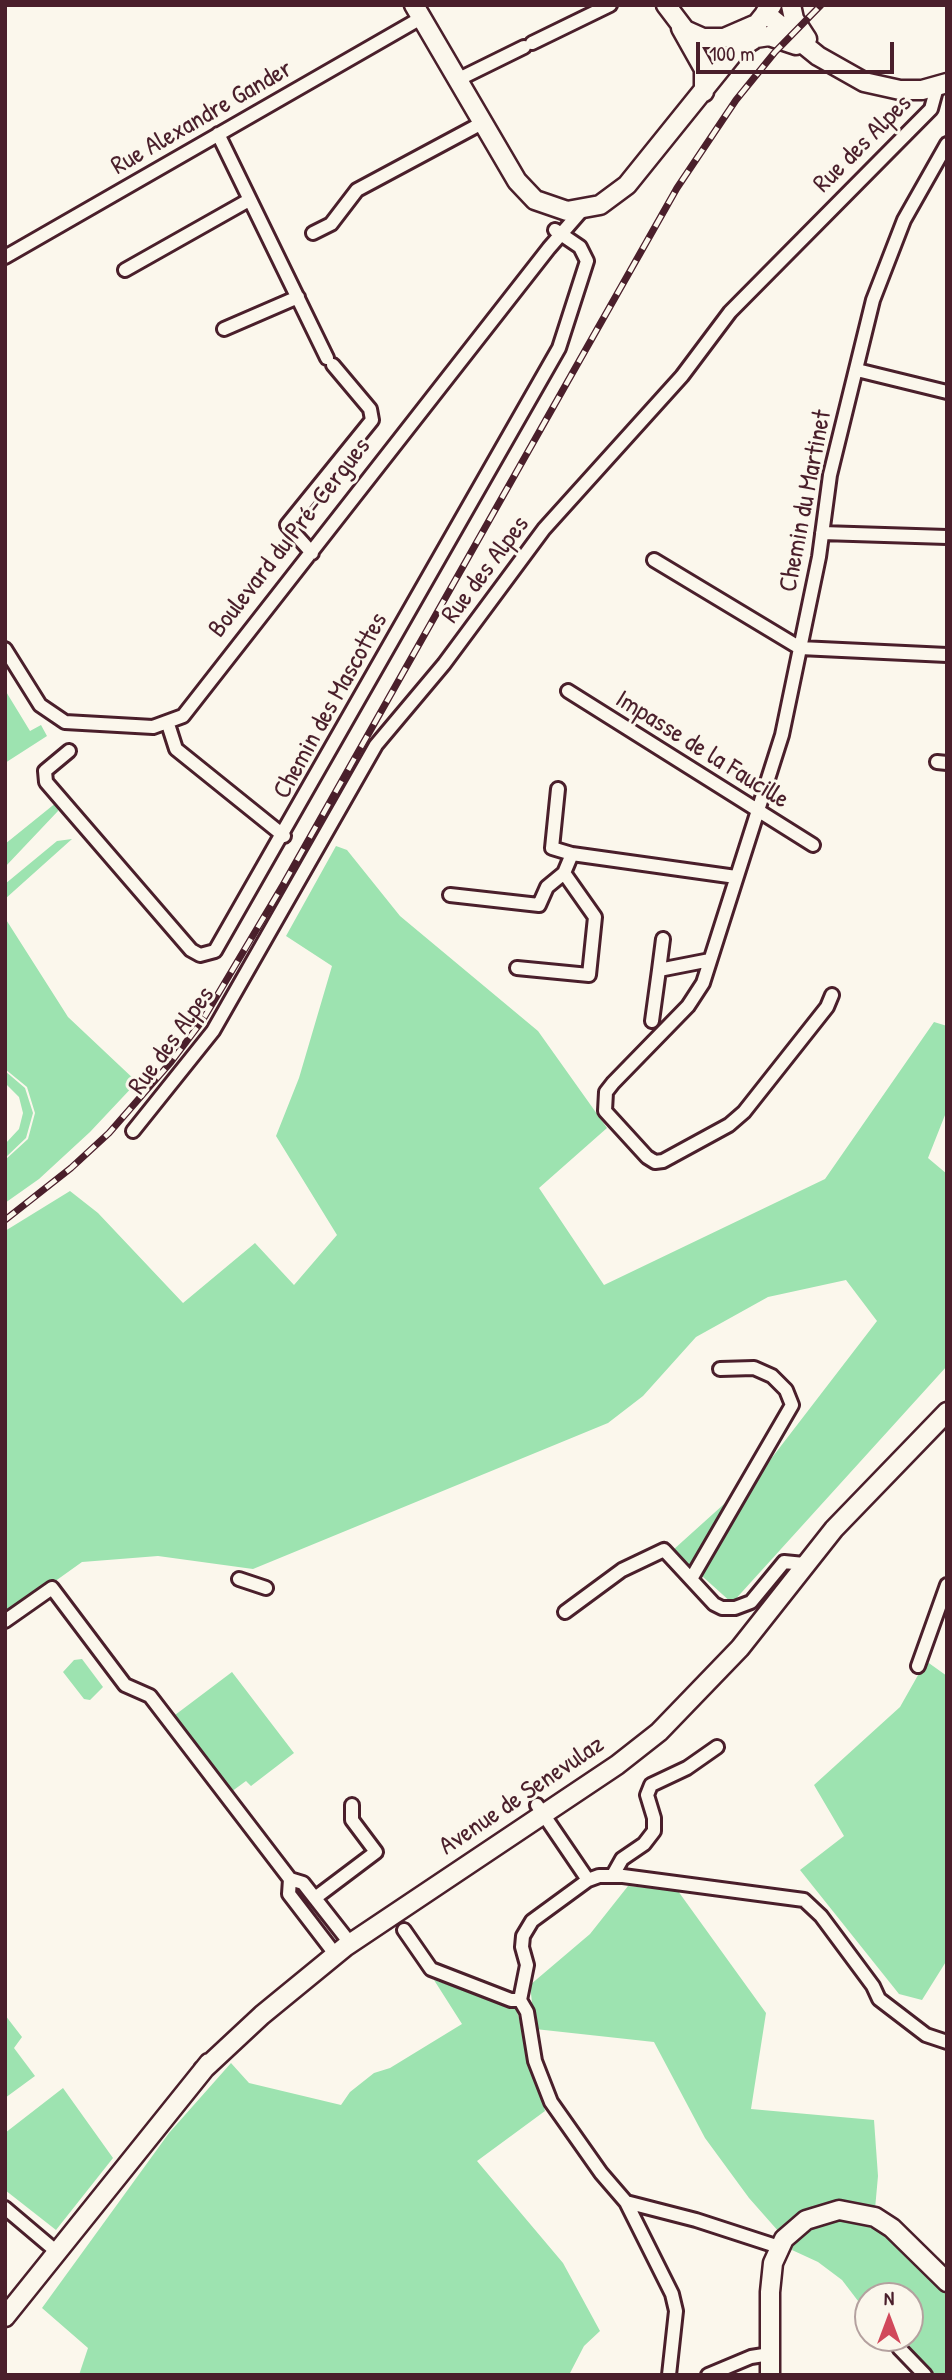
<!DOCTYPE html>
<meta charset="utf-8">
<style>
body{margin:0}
#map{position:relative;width:952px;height:2380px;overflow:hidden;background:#fbf7ec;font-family:"Patrick Hand",sans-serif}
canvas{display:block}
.frame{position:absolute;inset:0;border:7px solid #4a1f2b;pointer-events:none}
.north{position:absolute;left:854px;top:2282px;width:70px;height:70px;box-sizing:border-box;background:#fbf7ec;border:2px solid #b4a19f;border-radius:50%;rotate:0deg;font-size:19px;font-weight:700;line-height:28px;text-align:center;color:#4a1f2b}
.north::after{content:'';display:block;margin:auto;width:24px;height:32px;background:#d1495b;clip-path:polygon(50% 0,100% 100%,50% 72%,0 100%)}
.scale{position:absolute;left:696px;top:42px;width:198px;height:32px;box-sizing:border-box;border:4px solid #4a1f2b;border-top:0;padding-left:9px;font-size:21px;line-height:24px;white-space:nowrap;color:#4a1f2b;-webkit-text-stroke:5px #fbf7ec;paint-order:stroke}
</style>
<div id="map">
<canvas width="952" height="2380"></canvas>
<div class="frame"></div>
<div class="north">N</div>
<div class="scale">100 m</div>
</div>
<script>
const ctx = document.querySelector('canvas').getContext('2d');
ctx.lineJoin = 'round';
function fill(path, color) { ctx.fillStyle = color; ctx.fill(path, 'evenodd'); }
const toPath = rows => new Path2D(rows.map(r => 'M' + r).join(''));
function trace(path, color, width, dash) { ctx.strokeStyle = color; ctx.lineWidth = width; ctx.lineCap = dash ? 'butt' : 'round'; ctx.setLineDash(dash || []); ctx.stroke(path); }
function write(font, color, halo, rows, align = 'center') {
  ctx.font = font + ' "Patrick Hand",sans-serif'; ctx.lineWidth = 6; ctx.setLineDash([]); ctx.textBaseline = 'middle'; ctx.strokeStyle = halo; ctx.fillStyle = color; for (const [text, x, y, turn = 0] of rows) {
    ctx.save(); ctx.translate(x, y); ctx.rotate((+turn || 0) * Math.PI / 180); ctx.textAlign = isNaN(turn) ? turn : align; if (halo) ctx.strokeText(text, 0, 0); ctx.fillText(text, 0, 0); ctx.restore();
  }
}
fill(toPath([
 [5,690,30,731,41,725,47,736,5,763],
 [57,802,58,811,5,867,5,844],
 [72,839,5,899,5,884,57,841],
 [336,846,347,850,400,916,538,1031,607,1128,539,1188,604,1285,825,1179,934,1022,947,1026,947,1110,928,1158,947,1174,947,1366,732,1603,673,1550,764,1468,877,1321,846,1280,768,1297,696,1337,643,1396,608,1423,253,1569,158,1556,82,1562,5,1617,5,1231,70,1191,98,1213,183,1303,255,1243,294,1285,337,1235,276,1136,299,1078,332,966,286,936],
 [5,918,68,1017,137,1082,90,1132,39,1179,5,1203,5,1160,28,1139,35,1113,27,1087,5,1069],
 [5,1071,25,1088,33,1113,26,1138,5,1158,5,1144,19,1129,23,1113,19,1097,5,1083],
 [82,1659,103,1687,90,1700,84,1699,63,1672,74,1660],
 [926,1661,947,1676,947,1960,922,2000,899,1994,800,1870,844,1836,814,1785,900,1707],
 [232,1672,294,1753,251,1786,246,1781,231,1792,175,1715],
 [628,1886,678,1891,766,2013,751,2109,874,2120,878,2176,875,2209,846,2203,824,2205,791,2218,779,2232,749,2198,705,2138,654,2042,535,2029,530,1985,590,1934],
 [434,1980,516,2008,545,2111,477,2161,563,2263,600,2331,584,2346,569,2375,79,2375,88,2348,42,2308,169,2133,231,2063,249,2083,341,2105,350,2092,374,2073,390,2068,462,2024],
 [5,2015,22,2037,14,2048,35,2076,5,2098],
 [63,2088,113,2158,56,2230,5,2190,5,2133],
 [834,2218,865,2221,890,2236,947,2293,947,2375,935,2375,892,2338,910,2338,910,2296,868,2296,868,2314,842,2280,818,2262,792,2250,794,2238,807,2227]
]), '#9de3b0');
const street = toPath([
 [532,43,610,5],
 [457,80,524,47],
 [218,134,327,358],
 [313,233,331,224,357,190,482,123],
 [5,257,421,18],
 [125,270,249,200],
 [224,329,298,297],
 [857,370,947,392],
 [822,533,947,537],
 [312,553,287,525,372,420,370,409,333,365],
 [654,560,800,648,947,655],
 [5,649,40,705,65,722,153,727,183,716,549,248,582,210],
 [568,691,813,845],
 [168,724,176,749,284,836],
 [69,751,45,771,46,782,191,950,200,955,215,951,559,348,587,261,580,247,555,230],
 [937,762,947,763],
 [558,789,552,848,572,854],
 [450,895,539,905,547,887,564,873,572,854,736,877],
 [517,968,589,975,595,917,564,873],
 [659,970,663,939],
 [832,995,827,1007,744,1112,729,1125,663,1161,655,1162,647,1157,605,1111,606,1092,613,1083,688,1006,703,983,782,735,819,557,830,475,873,300,904,220,947,144],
 [652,1021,659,970,710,960],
 [133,1131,213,1031,376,745,444,664,544,529,682,376,730,312,931,109,937,87],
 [239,1579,266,1588],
 [691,1579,792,1405,786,1390,772,1376,754,1368,720,1369],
 [565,1612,622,1570,664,1550,714,1604,722,1608,735,1608,751,1602,784,1562,804,1564],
 [5,1621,52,1588,125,1685,150,1696,290,1879,303,1883,350,1943],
 [918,1666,947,1585],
 [537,1805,588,1880],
 [613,1875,622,1859,644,1844,654,1831,654,1818,647,1795,651,1785,687,1768,717,1747],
 [290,1879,289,1894,335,1954],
 [315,1898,376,1852,352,1820,352,1805],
 [404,1930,431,1969,511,2000,520,2000],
 [520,2000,527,1965,522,1947,523,1936,532,1921,588,1880,599,1876,623,1876,804,1900,821,1916,873,1986,879,1999,926,2035,947,2042],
 [520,2000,527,2012,535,2061,551,2102,601,2173,626,2202,696,2220,779,2247],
 [626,2202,672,2294,676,2311,669,2375],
 [5,2208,57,2252],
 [899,2348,925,2375],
 [708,2375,751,2357,770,2354]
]);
const secondary = toPath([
 [414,5,517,181,535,200,567,211,600,205,627,185,772,5],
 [666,5,685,30,703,38,724,38,754,25],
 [791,5,794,19,807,39],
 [765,13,818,56,864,82,900,90,922,90,947,83],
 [681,28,704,69,704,92],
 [742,47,756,38,769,36,796,45],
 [203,2070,262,2015,345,1947,617,1765,659,1732,740,1648,834,1529,947,1412],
 [5,2317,209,2063],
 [770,2375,770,2292,773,2263,784,2239,806,2220,839,2210,875,2217,892,2228,947,2282]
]);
trace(street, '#4a1f2b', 18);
trace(secondary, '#4a1f2b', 23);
trace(street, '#fbf7ec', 12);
trace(secondary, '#fbf7ec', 18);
const rail = toPath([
 [5,1220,71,1168,109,1133,171,1062,202,1021,283,885,677,188,736,100,775,52,821,5]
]);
trace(rail, '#4a1f2b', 7);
trace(rail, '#fbf7ec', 4.5, [13]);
write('26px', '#4a1f2b', '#fbf7ec', [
 ["Rue Alexandre Gander",202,118,-30],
 ["Rue des Alpes",863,144,-45],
 ["Chemin du Martinet",806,501,-79],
 ["Boulevard du Pré-Cergues",290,538,-52],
 ["Rue des Alpes",486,570,-53],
 ["Chemin des Mascottes",331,706,-61],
 ["Impasse de la Faucille",702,750,32],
 ["Rue des Alpes",172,1041,-54],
 ["Avenue de Senevulaz",522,1796,-34]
]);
</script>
